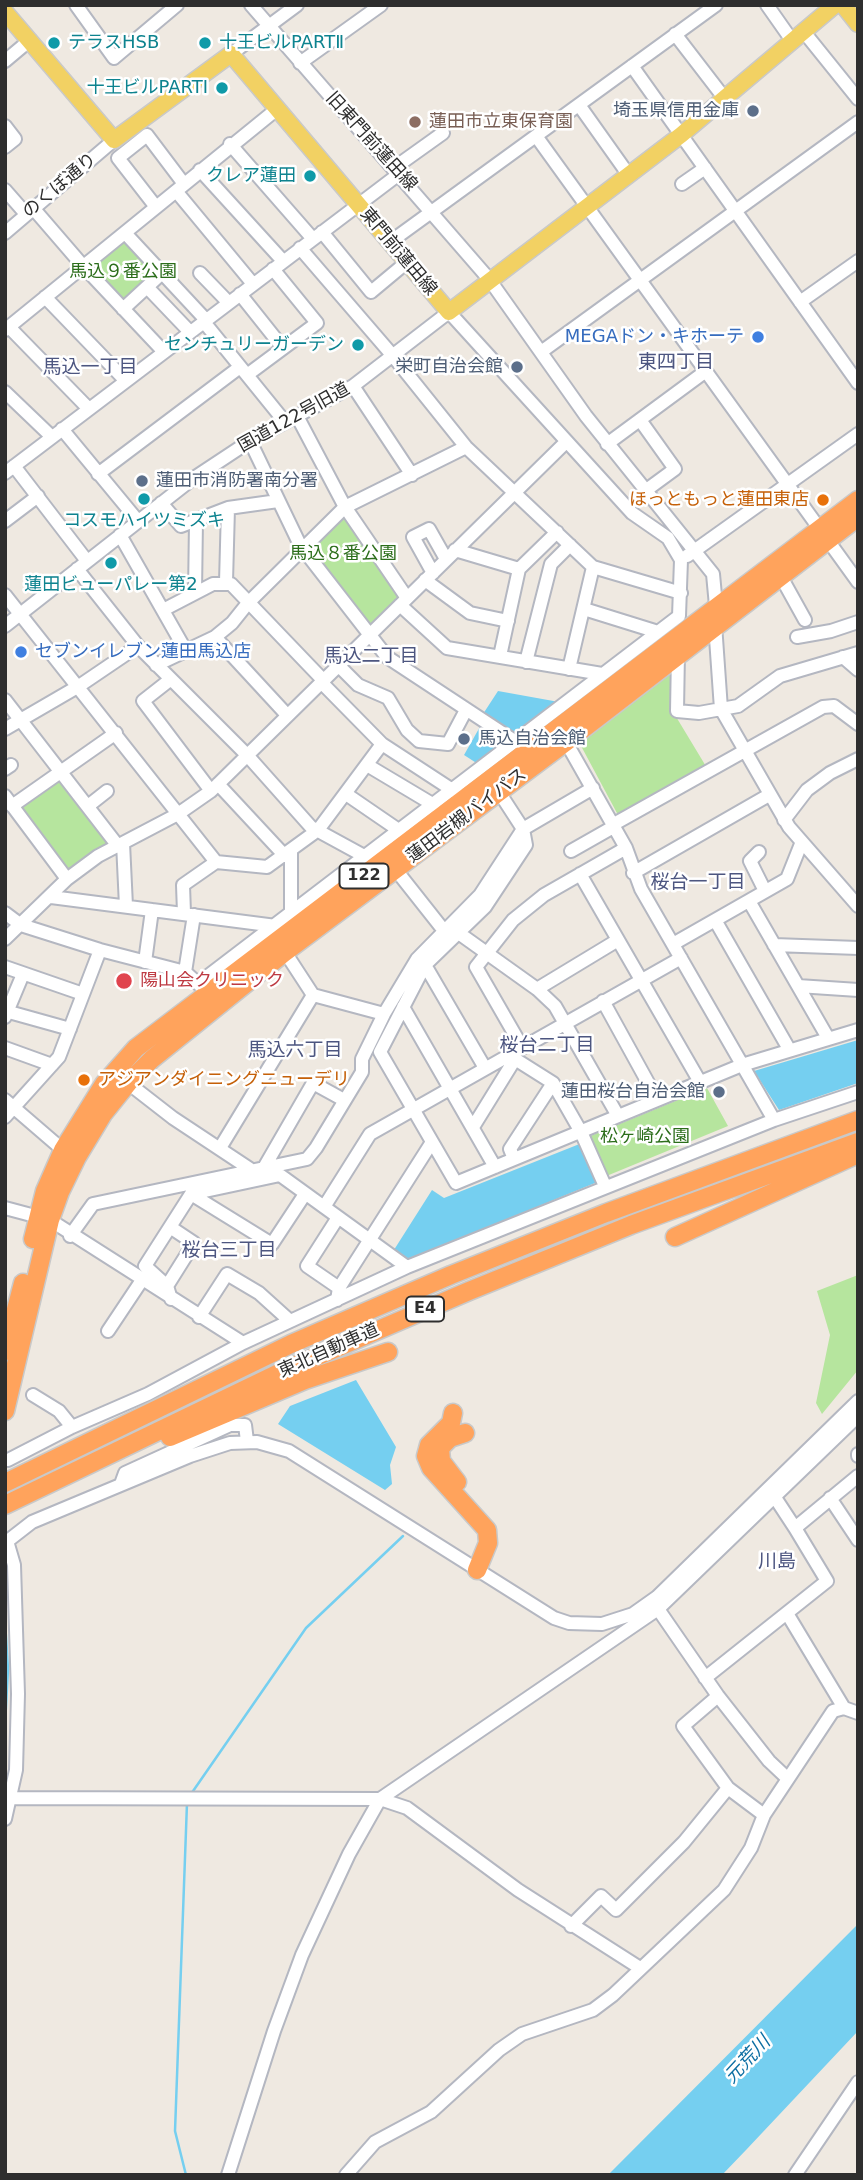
<!DOCTYPE html>
<meta charset="utf-8">
<style>
body{margin:0}
#map{position:relative;width:863px;height:2180px;overflow:hidden;background:#efe9e1;font-family:"DejaVu Sans",sans-serif}
canvas{display:block}
.frame{position:absolute;inset:0;border:7px solid #2e2e2e;pointer-events:none}
</style>
<div id="map">
<canvas width="863" height="2180"></canvas>
<div class="frame"></div>
</div>
<script>
const ctx = document.querySelector('canvas').getContext('2d');
ctx.lineJoin = 'round';
function fill(path, color) { ctx.fillStyle = color; ctx.fill(path, 'evenodd'); }
const toPath = rows => new Path2D(rows.map(r => 'M' + r).join(''));
function trace(path, color, width, dash) { ctx.strokeStyle = color; ctx.lineWidth = width; ctx.lineCap = dash ? 'butt' : 'round'; ctx.setLineDash(dash || []); ctx.stroke(path); }
function write(font, color, halo, rows, align = 'center') {
  ctx.font = font + ' "DejaVu Sans","Noto Sans JP",sans-serif'; ctx.lineWidth = 5; ctx.setLineDash([]); ctx.textBaseline = 'middle'; ctx.strokeStyle = halo; ctx.fillStyle = color; for (const [text, x, y, turn = 0] of rows) {
    ctx.save(); ctx.translate(x, y); ctx.rotate((+turn || 0) * Math.PI / 180); ctx.textAlign = isNaN(turn) ? turn : align; if (halo) ctx.strokeText(text, 0, 0); ctx.fillText(text, 0, 0); ctx.restore();
  }
}
fill(toPath([
 [123,240,127,240,157,271,125,302,90,267],
 [342,514,399,595,374,625,369,624,310,553,310,547],
 [676,667,675,715,707,768,618,815,580,744],
 [60,775,112,844,68,872,17,805],
 [707,1088,728,1126,604,1177,588,1137],
 [858,1275,858,1370,822,1414,816,1403,830,1335,817,1291]
]), '#b6e59e');
fill(toPath([
 [498,691,559,702,513,734,483,714],
 [481,725,504,740,504,745,478,764,464,755],
 [858,1040,858,1083,779,1110,754,1071],
 [582,1143,596,1178,595,1183,406,1261,392,1253,432,1190,444,1198],
 [356,1380,396,1447,390,1465,392,1484,385,1490,278,1424,290,1406],
 [858,1924,858,2031,746,2150,722,2175,608,2175]
]), '#75cff0');
trace(toPath([
 [5,1621,8,1669,5,1725],
 [191,1794,306,1628,403,1536],
 [243,2148,260,2095],
 [186,2175,175,2131,187,1803]
]), '#75cff0', 2.5);
const minor = toPath([
 [76,5,114,58,177,5],
 [251,5,489,279,586,416,713,574,716,606],
 [767,5,793,42],
 [804,32,858,99],
 [675,34,725,99],
 [231,54,297,5],
 [5,61,30,40],
 [300,63,381,5],
 [632,66,858,383],
 [579,105,628,174],
 [5,126,15,139,5,147],
 [536,136,858,582],
 [230,144,313,239],
 [394,168,443,133],
 [200,170,283,261],
 [682,184,705,168],
 [5,190,26,214],
 [176,191,253,284],
 [156,207,118,158,147,135,184,184],
 [33,208,83,266,164,352],
 [322,232,371,292,407,262],
 [5,233,114,140],
 [125,233,206,320],
 [390,242,716,5],
 [300,248,393,356,466,447,593,567,681,593],
 [200,273,229,303],
 [147,287,190,332],
 [240,294,283,348],
 [45,297,126,381],
 [800,302,858,261],
 [123,309,162,273],
 [204,322,285,422],
 [9,327,89,409],
 [5,330,277,109],
 [541,352,858,122],
 [247,375,317,323,273,269],
 [353,386,412,475],
 [5,392,52,437],
 [297,416,345,507,407,598],
 [640,420,675,469,645,491],
 [62,429,138,521],
 [250,441,300,545,387,657,516,742],
 [607,444,706,371],
 [14,466,87,561],
 [5,473,399,174],
 [98,474,240,367],
 [161,503,181,526,228,508,278,501],
 [5,521,38,496],
 [120,535,186,651],
 [455,550,519,569],
 [687,556,858,434],
 [77,569,138,646,247,755,311,827,366,857],
 [433,573,413,537,429,529,446,559],
 [780,575,805,620],
 [425,580,470,613,508,621],
 [226,582,228,508],
 [195,593,196,521],
 [5,595,216,862],
 [400,605,447,648,602,674],
 [584,609,658,632],
 [163,610,213,584,231,584,323,680],
 [715,624,721,709,789,827,858,906],
 [5,626,191,480,250,441,353,386,449,312,632,513,668,538,681,560,679,616,200,982],
 [215,637,287,715],
 [797,637,831,631,858,622],
 [678,653,677,711,699,713,738,706,780,676,858,653],
 [500,656,519,569,557,532],
 [843,657,858,670],
 [526,662,551,564,570,545],
 [156,665,215,637,232,623,248,603,345,507,466,447],
 [338,665,358,685,388,698,407,730,419,741,448,744,466,710],
 [569,669,593,567],
 [171,679,143,701,211,791],
 [321,682,382,744,457,793],
 [5,700,118,846],
 [5,729,79,686,138,646],
 [562,735,626,848,641,889,774,1120],
 [367,765,434,805],
 [5,769,11,765],
 [218,784,285,856],
 [499,792,523,829,526,845,485,907,425,965,380,1052,456,1183,742,1065,858,1030],
 [346,794,400,831],
 [5,796,67,879],
 [12,806,116,733],
 [88,806,107,791],
 [784,820,807,790,830,773,858,759],
 [614,824,823,707,834,706,858,724],
 [123,843,126,906],
 [571,851,615,826],
 [759,852,750,861,765,891],
 [396,870,445,932],
 [633,873,769,795],
 [580,874,700,1082],
 [51,897,276,926],
 [749,901,828,1038],
 [5,913,21,925,100,950,185,972,204,989],
 [184,913,183,885,216,862,267,867,318,830,382,744],
 [291,914,291,851],
 [715,920,789,1049],
 [453,929,537,989,555,1006,618,1116],
 [5,939,67,879,98,856,178,814,211,791,565,443],
 [673,944,787,879,801,844],
 [774,945,858,948],
 [285,952,313,995,384,1014],
 [145,962,152,910],
 [425,965,485,1068],
 [5,967,83,994],
 [185,972,194,915],
 [798,986,858,990],
 [537,989,618,940],
 [603,1001,657,1099],
 [403,1007,495,1167],
 [9,1012,70,1029],
 [5,1017,23,974],
 [522,1047,476,967,513,920,544,895,626,848],
 [5,1048,52,1065],
 [511,1053,515,1059,553,1083,581,1132,605,1186],
 [128,1083,173,1118,250,1169],
 [5,1100,63,1150],
 [5,1117,59,1057,100,950],
 [473,1127,515,1059],
 [220,1148,313,995],
 [514,1159,510,1149,553,1083],
 [265,1166,313,1083,344,1100],
 [191,1194,272,1244,305,1194],
 [324,1207,370,1134,681,958],
 [5,1208,50,1220,243,1343],
 [337,1219,307,1266,339,1288],
 [70,1236,93,1204,307,1159,316,1148,362,1072,362,1059,384,1014,417,959,480,895,523,829,593,788],
 [167,1286,194,1243,170,1227],
 [171,1299,167,1286,145,1266,191,1194,280,1175,407,1267],
 [337,1300,339,1288,432,1142],
 [199,1317,227,1274,259,1293,290,1321],
 [108,1331,142,1280],
 [33,1395,59,1411,72,1427],
 [858,1454,858,1456],
 [8,1460,72,1427,148,1394,243,1343,407,1267,774,1120,858,1092],
 [121,1484,125,1473,230,1425,245,1425,247,1441],
 [774,1496,795,1528],
 [830,1498,858,1540],
 [5,1543,32,1522,190,1456,230,1443,257,1442,289,1451,554,1618,569,1623,602,1624,633,1614,657,1597,858,1401],
 [658,1609,718,1696,769,1761,787,1778],
 [788,1615,844,1708],
 [705,1678,827,1581,795,1528,858,1476],
 [728,1788,764,1815],
 [5,1798,380,1799,407,1808,518,1890,640,1968],
 [5,1819,16,1770,18,1694,14,1565,7,1541],
 [571,1926,601,1896,616,1910,684,1842,728,1788,683,1726,718,1696],
 [228,2175,274,2031,302,1955,349,1854,380,1799,658,1609,858,1416],
 [346,2175,375,2142,431,2112,499,2050,522,2034,593,2010,613,1995,724,1890,751,1848,764,1815,833,1711,844,1708,858,1713],
 [795,2175,858,2082]
]);
const major = toPath([
 [843,5,858,24],
 [5,12,114,140,231,54,449,312,681,135,835,5]
]);
const highway = toPath([
 [675,1237,858,1154],
 [33,1239,45,1191,63,1150,104,1084,136,1048,858,500],
 [5,1351,23,1283],
 [5,1411,50,1220,60,1192,77,1157,103,1114,128,1083,152,1059,285,952,575,735,858,517],
 [453,1413,451,1423,429,1445,426,1456,431,1468,487,1530,488,1543,477,1570],
 [170,1437,305,1380,388,1352],
 [457,1482,441,1461,440,1448,450,1438,465,1433],
 [5,1483,291,1344,451,1275,606,1213,858,1120],
 [5,1505,283,1371,469,1291,631,1225,858,1142]
]);
trace(minor, '#b4b7c1', 16);
trace(major, '#c9c9c9', 19);
trace(highway, '#c9c9c9', 21);
trace(minor, '#fff', 12);
trace(major, '#f2d163', 16);
trace(highway, '#ffa35c', 18);
for (const [x, y, r, color] of [
 [54,43,7,"#0f9aa8"],
 [205,43,7,"#0f9aa8"],
 [222,88,7,"#0f9aa8"],
 [753,111,7,"#5c6f8a"],
 [415,122,7,"#8d6e63"],
 [310,176,7,"#0f9aa8"],
 [758,337,7,"#3f7fe0"],
 [358,345,7,"#0f9aa8"],
 [517,367,7,"#5c6f8a"],
 [142,481,7,"#5c6f8a"],
 [144,499,7,"#0f9aa8"],
 [823,500,7,"#e8710a"],
 [111,563,7,"#0f9aa8"],
 [21,652,7,"#3f7fe0"],
 [464,739,7,"#5c6f8a"],
 [124,981,9,"#e0444e"],
 [84,1080,7,"#e8710a"],
 [719,1092,7,"#5c6f8a"]
]) { const dot = new Path2D(); dot.arc(x, y, r, 0, 2 * Math.PI); ctx.fillStyle = color; ctx.fill(dot); trace(dot, '#fff', 2.5); }
for (const [x, y, w] of [
 [364,876,49],
 [425,1309,38]
]) { const box = new Path2D(); box.roundRect(x - w / 2, y - 12.5, w, 25, 5); ctx.fillStyle = '#fff'; ctx.fill(box); trace(box, '#2e2e2e', 2); }
write('bold 16px', '#2e2e2e', null, [
 ["122",364,876],
 ["E4",425,1309]
]);
write('18px', '#0d838f', '#fff', [
 ["テラスHSB",68,43,"left"],
 ["十王ビルPARTⅡ",219,43,"left"],
 ["十王ビルPARTⅠ",208,88],
 ["クレア蓮田",296,176],
 ["センチュリーガーデン",344,345],
 ["コスモハイツミズキ",144,521,"center"],
 ["蓮田ビューパレー第2",111,585,"center"]
], 'right');
write('18px', '#4e5e75', '#fff', [
 ["埼玉県信用金庫",739,111],
 ["栄町自治会館",503,367],
 ["蓮田市消防署南分署",156,481,"left"],
 ["馬込自治会館",478,739,"left"],
 ["蓮田桜台自治会館",705,1092]
], 'right');
write('18px', '#785e54', '#fff', [
 ["蓮田市立東保育園",429,122]
], 'left');
write('18px', '#2e2e2e', '#fff', [
 ["旧東門前蓮田線",371,142,48],
 ["のくぼ通り",60,186,-40],
 ["東門前蓮田線",398,252,50],
 ["国道122号旧道",294,418,-29],
 ["蓮田岩槻バイパス",467,816,-37],
 ["東北自動車道",329,1351,-24]
]);
write('18px', '#2c6e1b', '#fff', [
 ["馬込９番公園",123,272],
 ["馬込８番公園",343,554],
 ["松ヶ崎公園",645,1137]
]);
write('18px', '#366cbe', '#fff', [
 ["MEGAドン・キホーテ",744,337],
 ["セブンイレブン蓮田馬込店",35,652,"left"]
], 'right');
write('18px', '#c56008', '#fff', [
 ["ほっともっと蓮田東店",809,500],
 ["アジアンダイニングニューデリ",98,1080,"left"]
], 'right');
write('18px', '#be3a42', '#fff', [
 ["陽山会クリニック",140,981]
], 'left');
write('19px', '#4d5680', '#fff', [
 ["東四丁目",676,363],
 ["馬込一丁目",90,368],
 ["馬込二丁目",371,657],
 ["桜台一丁目",698,883],
 ["桜台二丁目",547,1046],
 ["馬込六丁目",295,1051],
 ["桜台三丁目",229,1251],
 ["川島",777,1562]
]);
write('italic 19px', '#0d6fa3', '#fff', [
 ["元荒川",748,2060,-47]
]);
</script>
